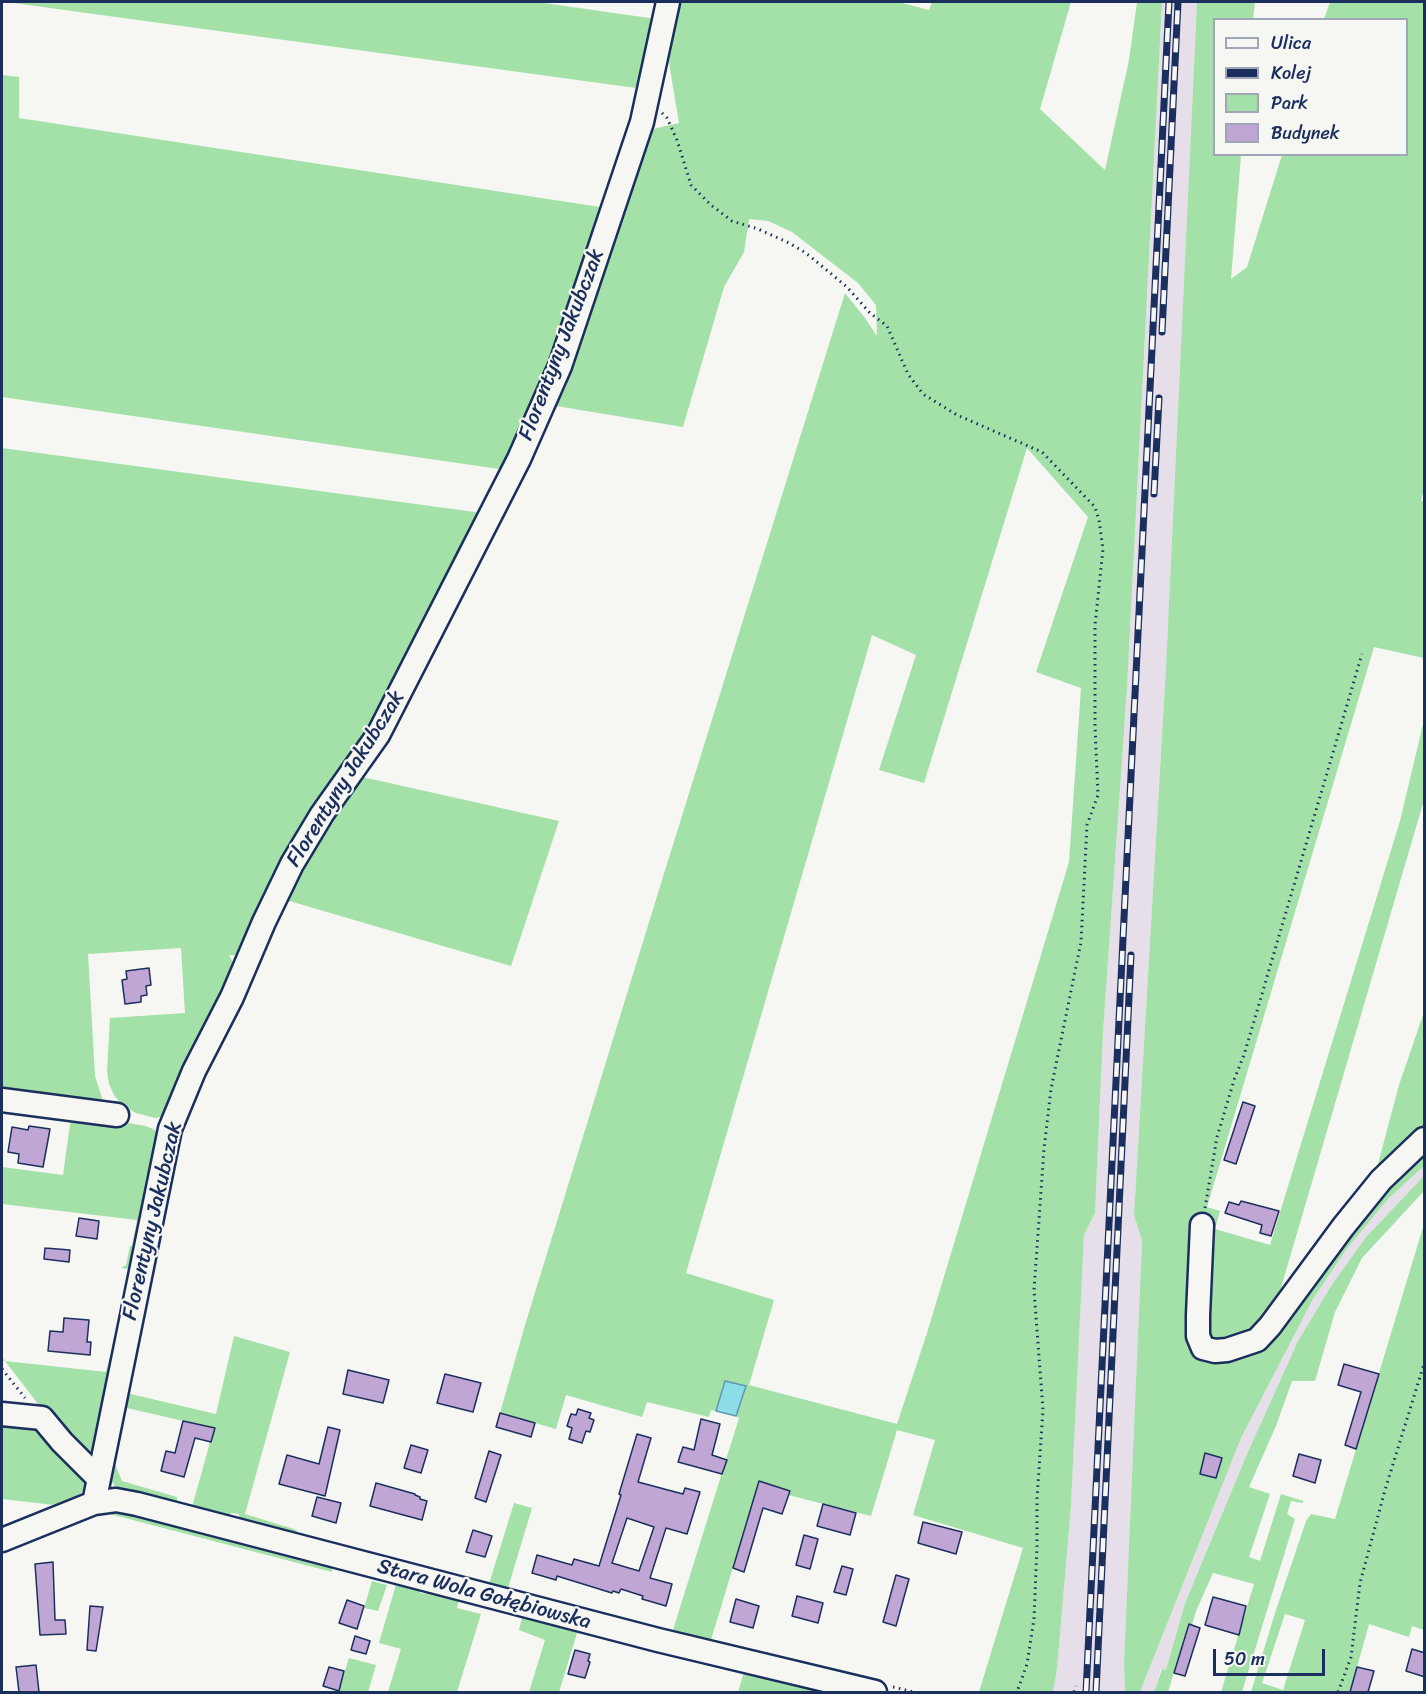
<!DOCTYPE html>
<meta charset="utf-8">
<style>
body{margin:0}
#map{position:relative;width:1426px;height:1694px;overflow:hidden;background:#f6f6f2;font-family:Sriracha,sans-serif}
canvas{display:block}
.frame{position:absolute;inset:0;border:3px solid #1b2f5e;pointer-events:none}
.legend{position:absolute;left:1213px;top:18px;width:195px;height:138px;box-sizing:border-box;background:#f6f6f2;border:2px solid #9ea6b7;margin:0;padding:8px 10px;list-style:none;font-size:18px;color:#1b2f5e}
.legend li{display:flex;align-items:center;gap:12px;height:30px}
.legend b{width:30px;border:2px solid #9ea6b7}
.scale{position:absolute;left:1213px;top:1649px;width:112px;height:27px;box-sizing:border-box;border:3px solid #1b2f5e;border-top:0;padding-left:8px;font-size:18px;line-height:21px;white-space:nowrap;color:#1b2f5e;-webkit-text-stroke:4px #f6f6f2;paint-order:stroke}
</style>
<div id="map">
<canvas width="1426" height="1694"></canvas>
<div class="frame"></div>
<ul class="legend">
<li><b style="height:8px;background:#f6f6f2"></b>Ulica</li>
<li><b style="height:8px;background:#1b2f5e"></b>Kolej</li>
<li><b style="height:16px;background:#a3e1a9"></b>Park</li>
<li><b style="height:16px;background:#c0a6d4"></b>Budynek</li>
</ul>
<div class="scale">50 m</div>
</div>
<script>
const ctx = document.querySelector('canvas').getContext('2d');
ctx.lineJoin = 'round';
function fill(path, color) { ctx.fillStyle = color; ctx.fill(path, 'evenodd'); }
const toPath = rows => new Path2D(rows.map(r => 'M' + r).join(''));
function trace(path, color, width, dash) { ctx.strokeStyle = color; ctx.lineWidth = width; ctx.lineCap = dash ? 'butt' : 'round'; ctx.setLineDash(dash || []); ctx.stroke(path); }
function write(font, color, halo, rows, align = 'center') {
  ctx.font = font + ' Sriracha,sans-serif'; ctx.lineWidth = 4.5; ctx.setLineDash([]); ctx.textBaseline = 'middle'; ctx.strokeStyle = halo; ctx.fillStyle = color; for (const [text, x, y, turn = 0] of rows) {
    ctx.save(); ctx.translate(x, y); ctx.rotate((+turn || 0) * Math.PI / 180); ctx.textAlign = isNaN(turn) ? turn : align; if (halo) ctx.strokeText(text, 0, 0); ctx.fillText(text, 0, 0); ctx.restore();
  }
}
fill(toPath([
 [1162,2,1197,2,1166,667,1134,1215,1142,1240,1124,1663,1125,1692,1053,1692,1057,1669,1071,1506,1084,1235,1095,1213,1103,1033,1127,689],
 [1424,1166,1424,1176,1366,1237,1331,1286,1298,1341,1247,1454,1185,1602,1166,1670,1161,1669,1154,1692,1140,1692,1241,1438,1313,1299,1346,1250,1388,1199]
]), '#e6dee9');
fill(toPath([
 [6,2,537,2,656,19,636,88],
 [676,2,898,2,929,10,932,2,1071,2,1040,109,1105,170,1129,60,1137,2,1162,2,1127,689,1103,1033,1095,1213,1084,1235,1071,1506,1057,1669,1053,1692,979,1692,1023,1548,913,1515,935,1440,897,1430,871,1516,788,1495,790,1491,759,1481,711,1640,673,1630,739,1418,736,1416,745,1386,725,1381,716,1411,711,1410,709,1417,647,1402,642,1417,566,1395,556,1429,500,1413,525,1325,662,880,845,293,865,318,877,336,876,305,858,283,792,232,768,221,749,219,744,252,724,287,683,427,556,406,567,384,545,381,506,470,2,397,2,75,19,77,19,118,600,207,559,335,644,142,653,129,679,123,669,63],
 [1027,448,1088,517,1036,672,1081,688,1069,862,927,1333,897,1424,749,1385,774,1300,686,1273,872,635,916,655,879,770,924,783],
 [1197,2,1255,2,1253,19,1214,20,1214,154,1241,155,1231,279,1247,267,1282,155,1406,154,1406,20,1324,19,1330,2,1424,2,1424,488,1421,501,1424,501,1424,658,1374,647,1207,1207,1220,1211,1215,1229,1270,1245,1400,821,1424,720,1424,800,1273,1315,1374,1179,1399,1085,1424,1012,1424,1166,1388,1199,1346,1250,1313,1299,1241,1438,1140,1692,1125,1692,1124,1663,1142,1240,1134,1215,1166,667],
 [2,448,482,513,387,697,241,956,229,955,236,968,170,1115,155,1118,136,1113,123,1106,114,1095,109,1084,107,1071,110,1018,185,1013,181,948,88,954,95,1076,102,1098,100,1105,2,1098],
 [358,776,559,821,511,966,286,900,331,816],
 [79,1115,146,1126,155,1130,159,1136,136,1270,121,1268,126,1265,130,1246,132,1246,137,1220,2,1204,2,1167,63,1175,71,1117],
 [1424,1176,1424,1191,1362,1258,1335,1312,1315,1381,1292,1381,1276,1426,1249,1487,1270,1494,1249,1557,1260,1561,1281,1494,1303,1501,1303,1503,1291,1501,1287,1514,1295,1519,1242,1692,1221,1692,1254,1584,1213,1573,1196,1611,1192,1625,1188,1625,1168,1692,1154,1692,1162,1669,1166,1670,1185,1603,1247,1454,1298,1341,1331,1286,1366,1237],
 [1424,1224,1424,1630,1412,1626,1409,1637,1369,1624,1350,1692,1251,1692,1275,1613,1306,1521,1311,1514,1335,1519],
 [1285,1614,1305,1620,1283,1690,1262,1683],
 [234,1336,290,1352,245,1514,297,1530,296,1533,240,1521,239,1514,231,1513,229,1517,192,1507,214,1428,127,1408,115,1464,122,1481,177,1497,177,1502,125,1490,115,1486,109,1478,122,1392,216,1414],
 [2,1357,5,1361,106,1372,110,1357,116,1359,90,1464,64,1438,5,1361,2,1361],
 [3,1424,42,1429,87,1477,82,1492,76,1499,11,1530,7,1525,54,1505,2,1499,2,1439],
 [514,1503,532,1508,508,1588,489,1584],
 [109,1506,332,1564,332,1572,106,1513,71,1525,71,1522],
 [372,1581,387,1585,378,1611,364,1608],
 [397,1581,421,1586,420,1593,426,1594,428,1587,460,1595,457,1608,481,1614,457,1692,388,1692,401,1649,379,1643],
 [523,1614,545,1617,544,1623,553,1625,554,1619,587,1628,585,1634,577,1633,559,1692,529,1692,545,1640,519,1630],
 [349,1658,376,1665,368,1692,338,1692],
 [721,1661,853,1692,738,1692,744,1672,719,1667]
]), '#a3e1a9');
const water = toPath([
 [725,1381,746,1386,736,1416,716,1411,725,1381]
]);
fill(water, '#8ddde8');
trace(water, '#5f97b1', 1.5);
const building = toPath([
 [149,968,151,985,146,986,147,995,141,996,141,1002,125,1004,122,980,127,979,126,971,149,968],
 [1243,1102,1255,1106,1236,1164,1224,1160,1243,1102],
 [29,1126,50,1129,43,1167,18,1163,19,1154,8,1152,12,1127,28,1130,29,1126],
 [1241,1201,1279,1211,1271,1236,1260,1233,1262,1225,1225,1213,1229,1202,1239,1205,1241,1201],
 [79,1218,99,1221,97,1239,76,1236,79,1218],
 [45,1248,70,1250,69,1262,44,1259,45,1248],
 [64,1318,89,1320,87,1342,91,1342,90,1355,48,1351,50,1331,63,1332,64,1318],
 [1344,1364,1379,1374,1356,1449,1345,1445,1361,1392,1338,1385,1344,1364],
 [348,1370,389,1380,383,1403,343,1394,348,1370],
 [445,1374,481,1383,473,1412,437,1403,445,1374],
 [578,1409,591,1413,589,1418,594,1420,590,1432,586,1431,582,1443,569,1439,572,1428,567,1426,571,1414,576,1415,578,1409],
 [500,1413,535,1423,531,1437,496,1427,500,1413],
 [701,1419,720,1424,712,1455,727,1460,722,1474,678,1462,683,1447,694,1450,701,1419],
 [183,1421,215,1428,211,1442,195,1438,184,1477,161,1471,166,1451,175,1453,183,1421],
 [328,1427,340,1430,325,1496,279,1484,287,1455,319,1464,328,1427],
 [637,1434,651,1438,638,1482,683,1494,685,1488,700,1492,687,1534,666,1528,650,1578,672,1584,666,1606,642,1599,643,1596,621,1589,619,1593,613,1591,612,1593,557,1576,556,1580,532,1573,537,1555,572,1565,574,1559,599,1566,621,1495,619,1494,637,1434],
 [627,1518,654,1527,639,1571,612,1563,627,1518],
 [411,1445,428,1450,421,1473,404,1468,411,1445],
 [489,1451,501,1455,486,1502,475,1498,489,1451],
 [1205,1453,1222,1458,1216,1478,1200,1474,1205,1453],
 [1299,1454,1321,1460,1315,1483,1293,1476,1299,1454],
 [759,1481,790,1491,782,1514,763,1508,744,1572,733,1568,759,1481],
 [376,1483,415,1494,415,1495,420,1497,420,1499,427,1501,422,1520,370,1506,376,1483],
 [317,1497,341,1503,336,1523,312,1516,317,1497],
 [823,1504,856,1513,850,1535,817,1526,823,1504],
 [923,1522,962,1532,956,1554,918,1543,923,1522],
 [473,1530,492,1536,485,1557,466,1552,473,1530],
 [804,1535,818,1539,810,1569,796,1565,804,1535],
 [53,1562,55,1620,65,1620,66,1634,40,1635,35,1564,53,1562],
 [842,1566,853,1569,846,1595,834,1592,842,1566],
 [896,1575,909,1579,896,1626,883,1622,896,1575],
 [797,1596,823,1603,818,1623,792,1616,797,1596],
 [1213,1597,1246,1606,1239,1635,1205,1625,1213,1597],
 [736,1599,759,1606,753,1628,730,1622,736,1599],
 [347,1600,364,1606,357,1629,339,1623,347,1600],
 [90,1606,103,1607,96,1651,87,1650,90,1606],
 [1189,1624,1200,1628,1185,1676,1174,1673,1189,1624],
 [355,1636,370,1641,366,1654,351,1650,355,1636],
 [1412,1649,1425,1653,1425,1677,1406,1671,1412,1649],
 [575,1650,590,1654,588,1661,590,1662,585,1678,568,1674,575,1650],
 [36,1665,39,1692,19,1692,16,1667,36,1665],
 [329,1667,344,1671,339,1691,323,1686,329,1667],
 [1357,1667,1374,1671,1368,1692,1350,1692,1357,1667]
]);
fill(building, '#c0a6d4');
trace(building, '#1b2f5e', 1.5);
const minor = toPath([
 [2,1100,117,1115],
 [1202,1225,1198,1315,1198,1336,1203,1348,1215,1351,1227,1350,1257,1340,1270,1326,1343,1227,1381,1180,1424,1139],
 [2,1414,42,1418,62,1442,98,1478],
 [94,1503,170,1129,194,1071,232,997,264,922,292,864,322,814,378,735,519,459,560,366,642,122,668,2],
 [2,1540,94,1503,116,1500,137,1504,658,1640,875,1692]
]);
trace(minor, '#1b2f5e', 27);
trace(toPath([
 [662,113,667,118,677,140,691,185,711,205,732,221,758,229,789,243,806,253,847,287,870,313,887,326,908,374,923,394,957,415,1042,452,1095,507,1099,520,1103,549,1095,625,1095,726,1098,795,1087,825,1081,942,1051,1089,1044,1149,1034,1290,1043,1410,1037,1499,1037,1546,1034,1619,1027,1664,1017,1692],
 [1205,1208,1217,1137,1234,1080,1244,1055,1362,654],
 [2,1369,25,1398],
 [893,1687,914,1692],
 [1108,1691,1108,1692],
 [1074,1692,1076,1686],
 [1338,1692,1351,1657,1360,1583,1385,1490,1424,1364]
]), '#1b2f5e', 3, [1.5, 4.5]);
trace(minor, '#f6f6f2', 22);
const rail = toPath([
 [1162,332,1178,2],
 [1154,494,1159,398],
 [1086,1692,1169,2],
 [1096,1692,1131,955]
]);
trace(rail, '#1b2f5e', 7);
trace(rail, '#f6f6f2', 4.5, [14]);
write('21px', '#1b2f5e', '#f6f6f2', [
 ["Florentyny Jakubczak",562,345,-69],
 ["Florentyny Jakubczak",346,779,-58],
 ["Florentyny Jakubczak",153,1221,-77],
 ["Stara Wola Gołębiowska",484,1595,15]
]);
</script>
